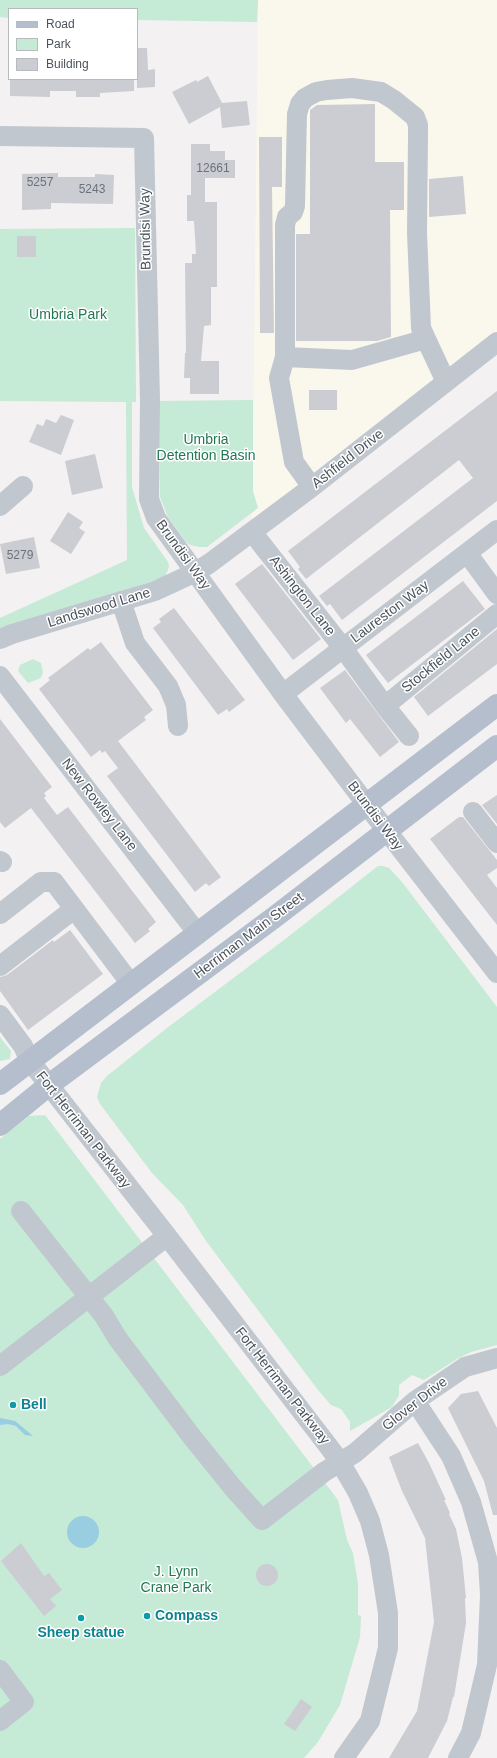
<!DOCTYPE html>
<style>
body{margin:0}
#map{position:relative;width:497px;height:1758px;overflow:hidden;background:#f3f1f1;font-family:Helvetica,sans-serif}
canvas{display:block}
.legend{position:absolute;left:8px;top:8px;width:130px;height:72px;box-sizing:border-box;background:#fff;border:1px solid #b7babe;margin:0;padding:5px 7px;list-style:none;font-size:12px;color:#4b535c}
.legend li{display:flex;align-items:center;gap:8px;height:20px}
.legend b{width:20px;border:1px solid #b7babe}
</style>
<div id="map">
<canvas width="497" height="1758"></canvas>
<ul class="legend">
<li><b style="height:5px;background:#b4becc"></b>Road</li>
<li><b style="height:11px;background:#c5ead6"></b>Park</li>
<li><b style="height:11px;background:#cbcdd3"></b>Building</li>
</ul>
</div>
<script>
const ctx = document.querySelector('canvas').getContext('2d');
ctx.lineJoin = 'round';
function fill(path, color) { ctx.fillStyle = color; ctx.fill(path, 'evenodd'); }
const toPath = rows => new Path2D(rows.map(r => 'M' + r).join(''));
function trace(path, color, width, dash) { ctx.strokeStyle = color; ctx.lineWidth = width; ctx.lineCap = dash ? 'butt' : 'round'; ctx.setLineDash(dash || []); ctx.stroke(path); }
function write(font, color, halo, rows, align = 'center') {
  ctx.font = font + ' Helvetica,sans-serif'; ctx.lineWidth = 3; ctx.setLineDash([]); ctx.textBaseline = 'middle'; ctx.strokeStyle = halo; ctx.fillStyle = color; for (const [text, x, y, turn = 0] of rows) {
    ctx.save(); ctx.translate(x, y); ctx.rotate((+turn || 0) * Math.PI / 180); ctx.textAlign = isNaN(turn) ? turn : align; if (halo) ctx.strokeText(text, 0, 0); ctx.fillText(text, 0, 0); ctx.restore();
  }
}
fill(toPath([
 [258,0,497,0,497,342,252,532]
]), '#faf8ed');
fill(toPath([
 [0,0,258,0,257,22,137,20,137,9,9,9,9,18,0,17],
 [135,228,136,402,132,402,132,487,144,528,168,562,169,567,165,577,0,631,0,618,127,560,126,402,0,401,0,229],
 [253,400,253,491,258,508,207,547,199,547,190,545,186,542,168,517,160,497,159,401],
 [33,659,41,663,43,672,41,678,28,683,18,671,20,665],
 [378,866,383,866,389,868,402,882,497,1007,497,1345,471,1352,457,1359,424,1380,412,1375,399,1385,399,1395,392,1407,350,1431,350,1422,341,1409,331,1405,318,1390,206,1241,183,1205,152,1173,100,1104,97,1097,101,1083,107,1076,167,1028,284,940],
 [0,1037,11,1051,10,1059,0,1061],
 [45,1115,338,1500,347,1540,353,1553,358,1584,358,1615,361,1616,360,1637,340,1705,318,1742,304,1758,0,1758,0,1139,29,1116]
]), '#c5ead6');
fill(toPath([
 [0,1418,15,1421,33,1436,25,1435,16,1426,8,1424,0,1425],
 '67 1532a16 16 0 1 1 32 0a16 16 0 1 1-32 0Z'
]), '#98cde2');
fill(toPath([
 [137,48,147,48,148,70,155,69,155,87,137,88],
 [208,76,222,103,247,101,250,125,222,128,220,107,189,124,172,92,196,80,197,82],
 [10,79,134,79,134,91,100,93,100,97,76,97,76,91,50,91,50,97,10,96],
 [375,104,375,162,404,162,404,210,390,210,391,337,377,341,296,341,296,234,310,234,310,110,317,105],
 [259,137,282,137,282,187,272,187,274,333,260,333],
 [191,144,210,144,210,151,225,151,225,160,235,160,235,178,205,178,205,202,217,202,217,287,211,287,211,325,204,326,201,361,219,361,219,394,190,394,190,378,184,378,185,353,186,353,185,263,192,263,192,254,196,254,194,221,187,221,187,195,191,195],
 [58,173,58,177,95,177,95,174,114,175,113,204,51,203,51,209,22,210,22,174],
 [463,176,466,214,429,217,429,179],
 [17,236,36,236,36,257,17,257],
 [309,390,337,390,337,410,309,410],
 [497,391,497,501,342,620,330,604,327,606,319,596,473,478,459,460,306,579,298,569,300,567,288,551],
 [61,415,74,420,61,455,29,442,37,424,43,426,46,419,56,423],
 [95,454,103,488,72,495,65,461],
 [68,512,83,522,79,528,85,532,71,554,50,541],
 [34,537,40,568,6,574,0,544],
 [262,564,321,639,293,660,235,584],
 [463,581,485,609,388,683,366,655],
 [174,608,245,700,229,712,227,709,218,715,153,628,161,622,159,619],
 [497,629,497,664,428,716,414,697],
 [101,642,153,710,144,717,146,720,118,741,221,877,209,886,206,883,195,892,107,776,118,768,105,751,102,753,100,750,91,757,39,689,50,680,48,678,88,648,90,650],
 [345,670,399,742,380,757,350,719,346,723,320,688],
 [0,719,52,787,44,793,46,796,44,798,57,815,68,807,156,922,148,929,150,931,135,943,31,808,5,828,0,822],
 [497,795,497,824,482,805],
 [459,817,463,817,497,860,497,868,487,875,497,888,497,925,430,839],
 [70,930,103,974,28,1030,0,991,0,977,7,975,53,940,54,942],
 [478,1391,497,1428,497,1515,493,1515,484,1481,448,1408,461,1394],
 [418,1443,429,1463,446,1500,444,1500,450,1513,449,1514,456,1529,462,1558,466,1598,465,1598,466,1623,454,1697,453,1697,447,1721,428,1758,389,1758,417,1711,434,1622,425,1538,402,1491,389,1457],
 [21,1543,44,1576,49,1573,62,1590,50,1599,56,1606,44,1616,1,1561],
 '256 1575a11 11 0 1 1 22 0a11 11 0 1 1-22 0Z',
 [301,1699,312,1707,295,1731,284,1724]
]), '#cbcdd3');
trace(toPath([
 [0,136,144,138,150,400,149,499,156,518,283,694,376,817,497,973],
 [285,357,285,225,287,217,293,212,295,206,297,114,300,104,305,98,316,92,327,90,352,88,381,92,394,100,415,117,418,125,418,136,417,233,421,328,426,339],
 [312,487,294,462,279,378,285,357,352,360,426,339,446,382],
 [0,506,23,486],
 [252,532,343,648,385,706,409,736],
 [467,553,497,594],
 [121,601,135,643,168,686,176,705,178,726],
 [0,639,12,634,155,591,196,572,210,563,312,487,497,342],
 [0,676,198,934],
 [283,694,497,530],
 [385,706,497,614],
 [473,812,497,843],
 [0,861,2,862],
 [0,914,41,882,54,882,131,984],
 [0,966,74,909],
 [0,1015,23,1046,30,1061,167,1236,329,1447,340,1462,358,1493,370,1521,379,1555,388,1613,388,1648,370,1721,344,1758],
 [21,1211,104,1316,118,1339,192,1437,234,1489,262,1520,324,1472,355,1453,415,1401,465,1367,497,1358],
 [0,1366,167,1236],
 [415,1401,451,1456,471,1502,488,1562,490,1595,487,1665,471,1733,458,1758],
 [0,1670,24,1702,0,1721]
]), '#c1c7ce', 20);
trace(toPath([
 [0,1084,497,705],
 [0,1125,49,1085,276,916,497,746]
]), '#b4becc', 22);
for (const [x, y, r, color] of [
 [13,1405,4,"#0f9aa8"],
 [147,1616,4,"#0f9aa8"],
 [81,1618,4,"#0f9aa8"]
]) { const dot = new Path2D(); dot.arc(x, y, r, 0, 2 * Math.PI); ctx.fillStyle = color; ctx.fill(dot); trace(dot, '#fff', 1.5); }
write('12px', '#6b727a', null, [
 ["12661",213,169],
 ["5257",40,183],
 ["5243",92,190],
 ["5279",20,556]
]);
write('14px', '#4b535c', '#fff', [
 ["Brundisi Way",146,229,-91],
 ["Ashfield Drive",348,459,-38],
 ["Brundisi Way",183,555,54],
 ["Ashington Lane",302,596,52],
 ["Landswood Lane",99,608,-17],
 ["Laureston Way",390,612,-37],
 ["Stockfield Lane",441,660,-39],
 ["New Rowley Lane",99,805,52],
 ["Brundisi Way",375,816,53],
 ["Herriman Main Street",249,936,-37],
 ["Fort Herriman Parkway",83,1130,52],
 ["Fort Herriman Parkway",282,1386,52],
 ["Glover Drive",415,1404,-38]
]);
write('14px', '#237652', '#fff', [
 ["Umbria Park",68,315],
 ["Umbria",206,440],
 ["Detention Basin",206,456],
 ["J. Lynn",176,1572],
 ["Crane Park",176,1588]
]);
write('bold 14px', '#0d838f', '#fff', [
 ["Bell",21,1405],
 ["Compass",155,1616],
 ["Sheep statue",81,1633,"center"]
], 'left');
</script>
